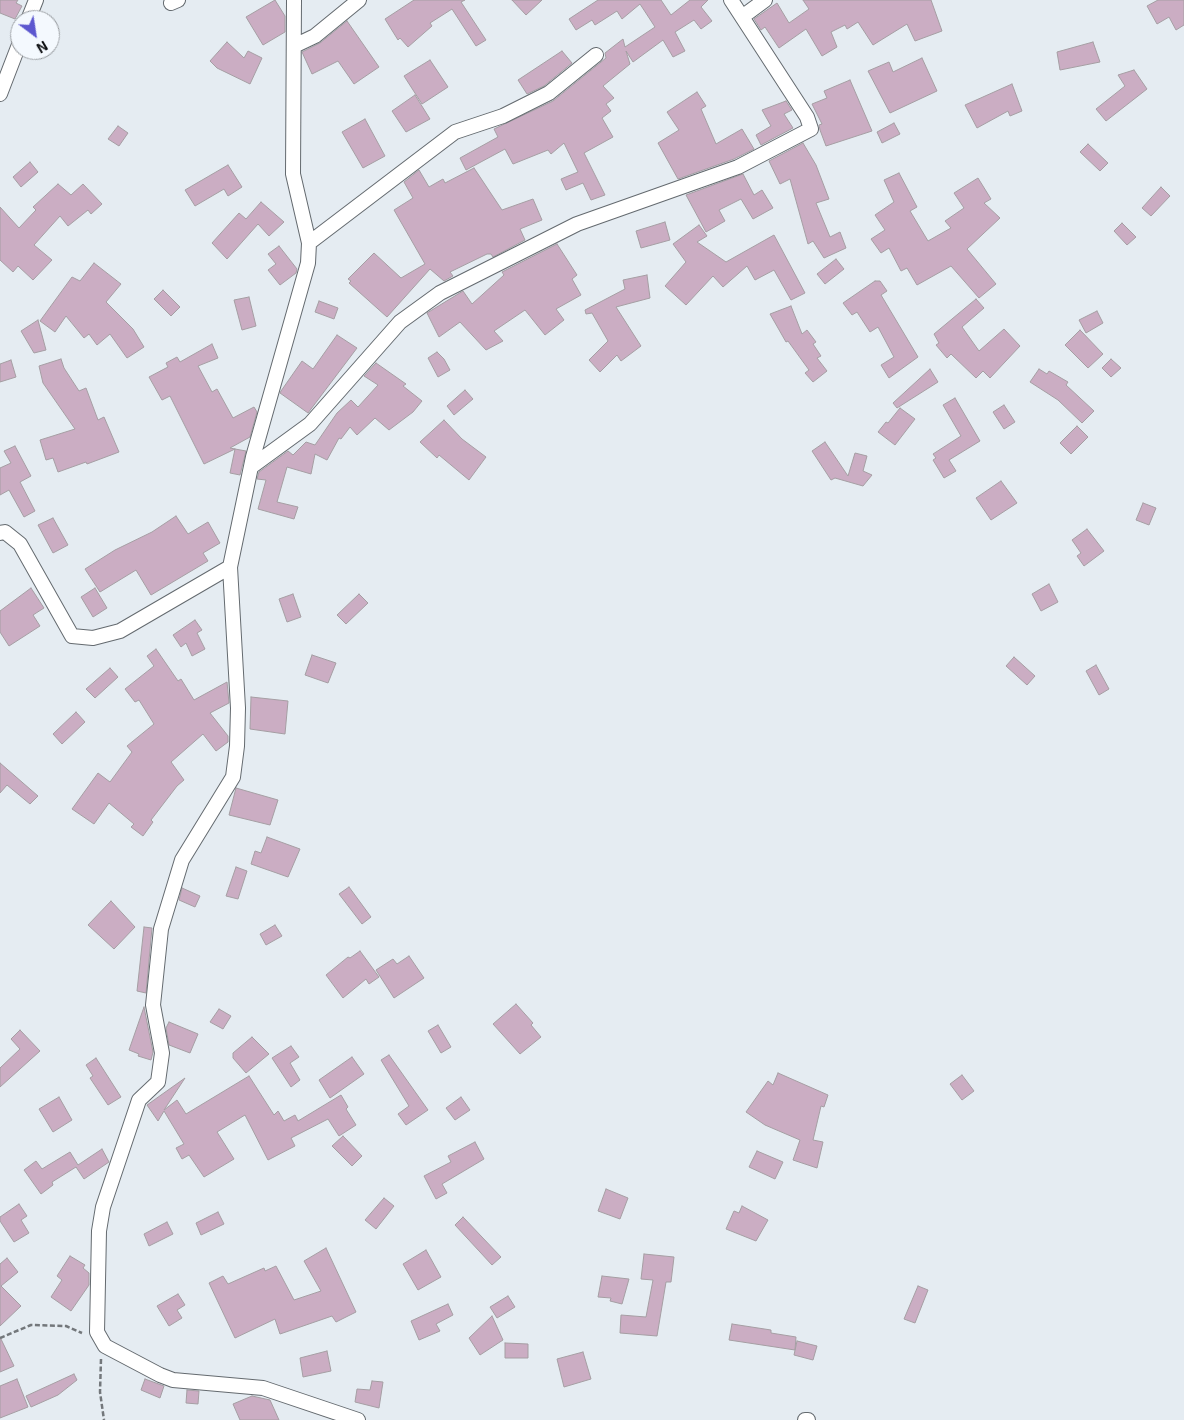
<!DOCTYPE html>
<style>
body{margin:0}
#map{position:relative;width:1184px;height:1420px;overflow:hidden;background:#e5ecf2;font-family:"Exo 2",sans-serif}
canvas{display:block}
.north{position:absolute;left:10px;top:10px;width:50px;height:50px;box-sizing:border-box;background:#f4f9fe;border:1px solid #989ca0;border-radius:50%;rotate:149deg;font-size:14px;font-weight:700;line-height:20px;text-align:center;color:#0e1012}
.north::after{content:'';display:block;margin:auto;width:18px;height:22px;background:#5c57cf;clip-path:polygon(50% 0,100% 100%,50% 72%,0 100%)}
</style>
<div id="map">
<canvas width="1184" height="1420"></canvas>
<div class="north">N</div>
</div>
<script>
const ctx = document.querySelector('canvas').getContext('2d');
ctx.lineJoin = 'round';
function fill(path, color) { ctx.fillStyle = color; ctx.fill(path, 'evenodd'); }
const toPath = rows => new Path2D(rows.map(r => 'M' + r).join(''));
function trace(path, color, width, dash) { ctx.strokeStyle = color; ctx.lineWidth = width; ctx.lineCap = dash ? 'butt' : 'round'; ctx.setLineDash(dash || []); ctx.stroke(path); }
const building = toPath([
 [0,0,18,0,16,3,22,6,15,19,0,13,0,0],
 [275,0,285,16,285,32,263,45,246,17,275,0],
 [414,0,465,0,461,2,486,40,476,46,452,9,430,23,432,26,408,47,400,38,398,40,385,19,414,0],
 [512,0,542,0,526,15,512,0],
 [598,0,661,0,671,15,690,0,708,0,701,7,712,21,701,29,694,20,675,32,685,51,673,57,663,40,633,62,626,51,630,64,603,86,614,98,606,104,611,111,602,118,613,137,584,153,605,195,591,200,583,183,566,190,561,179,578,172,564,143,551,154,548,150,513,164,505,149,466,170,460,158,498,137,494,129,553,101,606,58,605,53,623,39,625,47,655,27,640,4,622,19,617,11,595,25,592,20,576,30,569,19,598,0],
 [803,0,931,0,942,31,915,41,907,24,873,45,858,22,847,29,845,25,831,32,837,47,822,56,806,29,779,48,765,27,761,30,754,19,777,3,789,23,809,9,803,0],
 [1158,0,1184,0,1184,25,1176,30,1169,17,1157,24,1147,6,1158,0],
 [347,21,379,67,354,84,338,61,312,74,302,52,320,43,347,21],
 [227,42,244,58,248,51,262,58,250,84,217,68,210,61,227,42],
 [1093,42,1100,62,1060,70,1057,52,1093,42],
 [562,51,572,63,544,86,527,94,518,80,562,51],
 [922,58,937,91,890,113,868,71,889,62,893,72,922,58],
 [430,60,448,87,422,104,404,76,430,60],
 [1134,70,1147,89,1106,121,1096,109,1125,86,1118,75,1134,70],
 [850,80,872,131,826,146,820,130,819,125,822,124,812,104,827,98,824,91,850,80],
 [1012,84,1022,111,1010,116,1008,111,977,128,965,105,1012,84],
 [697,92,706,106,701,109,716,144,742,129,754,149,734,159,678,179,658,143,679,130,667,112,697,92],
 [415,95,430,119,406,132,392,111,415,95],
 [786,101,792,110,784,114,793,128,761,145,756,135,771,126,762,110,786,101],
 [365,119,385,156,363,168,342,132,365,119],
 [894,123,900,134,882,143,877,132,894,123],
 [118,126,128,133,119,146,108,139,118,126],
 [803,143,816,165,829,199,816,203,830,237,840,232,846,248,824,258,813,241,808,244,790,179,780,184,769,161,803,143],
 [1088,144,1108,163,1100,171,1080,152,1088,144],
 [30,162,38,172,21,187,13,177,30,162],
 [228,165,242,187,228,196,224,189,195,206,185,190,228,165],
 [474,168,502,210,533,199,542,220,520,229,525,240,493,257,491,254,487,254,450,272,453,276,444,281,430,269,387,317,349,283,351,281,348,279,374,253,401,278,425,264,394,210,413,198,404,182,419,170,429,187,443,179,445,183,474,168],
 [899,173,917,207,910,211,928,241,951,228,945,221,964,208,954,193,978,178,991,199,984,203,1000,218,967,249,996,284,979,298,951,266,917,285,907,268,901,271,889,248,881,253,871,239,885,230,875,215,894,202,884,180,899,173],
 [743,174,754,195,762,190,773,208,753,219,741,199,719,210,725,221,706,232,686,195,743,174],
 [58,184,71,195,83,184,102,204,91,214,88,210,68,226,60,216,34,245,52,260,33,280,18,266,13,272,0,260,0,207,19,228,36,210,33,207,58,184],
 [1161,187,1170,196,1151,216,1142,208,1161,187],
 [261,202,284,222,269,236,258,224,227,259,212,243,239,213,246,219,261,202],
 [665,222,670,240,641,248,636,231,665,222],
 [1122,223,1136,237,1127,245,1114,231,1122,223],
 [699,225,707,236,697,242,726,262,774,235,805,293,791,300,774,270,755,280,747,266,723,287,713,276,686,305,665,286,686,262,673,244,699,225],
 [557,244,577,275,572,279,581,295,556,309,564,320,545,335,525,310,494,331,503,341,486,350,460,322,439,337,427,313,463,291,472,304,504,275,502,272,557,244],
 [279,246,297,269,296,273,280,285,268,270,276,264,268,254,279,246],
 [836,259,844,269,825,284,817,274,836,259],
 [94,263,121,284,106,302,133,329,144,347,127,358,110,334,97,345,89,334,84,338,66,316,55,332,40,321,72,277,80,281,94,263],
 [647,275,650,298,616,307,641,346,621,361,617,355,600,372,589,360,608,341,592,313,586,314,585,310,625,289,623,280,647,275],
 [875,281,880,281,887,291,881,295,918,357,889,378,881,365,894,357,878,327,870,332,857,312,852,315,843,303,875,281],
 [163,290,180,307,171,316,154,299,163,290],
 [249,297,256,326,242,330,234,300,249,297],
 [976,299,984,308,962,327,979,351,1004,329,1020,346,990,378,983,371,976,378,951,354,947,358,936,345,939,343,934,334,976,299],
 [319,301,338,308,334,319,315,312,319,301],
 [791,306,802,334,807,330,816,342,813,344,821,356,817,358,827,371,813,382,805,373,809,370,788,341,786,342,770,314,791,306],
 [1097,311,1103,323,1086,333,1079,320,1097,311],
 [38,320,46,350,34,353,21,331,38,320],
 [1080,330,1103,354,1088,368,1065,345,1080,330],
 [337,335,357,348,308,413,280,393,281,391,302,361,313,369,337,335],
 [212,344,218,358,198,366,212,392,217,389,233,418,254,407,257,412,250,437,230,448,235,449,204,464,170,396,162,400,149,377,168,367,166,363,177,357,180,362,212,344],
 [437,352,444,359,450,370,438,377,428,358,437,352],
 [61,359,64,368,79,391,86,388,98,420,104,417,119,452,87,464,86,462,58,472,53,458,46,460,40,440,75,429,43,383,39,366,61,359],
 [1111,359,1121,368,1111,377,1102,368,1111,359],
 [11,360,16,377,0,382,0,364,11,360],
 [376,363,406,384,403,386,422,401,413,412,389,430,375,418,357,435,350,427,341,439,339,438,327,460,315,454,311,474,287,467,277,502,298,507,294,519,258,509,266,480,257,479,259,472,288,451,293,455,306,442,315,445,337,413,351,400,358,407,378,385,364,376,376,363],
 [930,369,938,382,897,408,893,403,930,369],
 [1039,369,1047,374,1049,371,1068,382,1066,385,1094,411,1082,423,1058,400,1030,382,1039,369],
 [465,390,473,399,454,415,447,406,465,390],
 [955,398,980,441,949,460,956,471,944,478,933,460,936,458,933,454,961,436,943,405,955,398],
 [1004,405,1015,422,1004,429,993,412,1004,405],
 [900,408,915,419,895,445,878,432,886,422,888,423,900,408],
 [444,420,462,439,486,457,469,480,439,455,437,458,420,442,444,420],
 [1077,426,1088,437,1071,454,1060,443,1077,426],
 [825,442,848,476,855,453,867,456,863,471,872,475,863,486,835,478,831,480,812,451,825,442],
 [15,446,31,476,20,482,35,511,24,517,9,490,0,495,0,468,11,463,4,451,15,446],
 [235,449,246,451,240,475,230,473,235,449],
 [1001,481,1017,503,991,520,976,498,1001,481],
 [1143,503,1156,508,1149,525,1136,520,1143,503],
 [176,516,188,534,208,522,220,543,203,553,208,561,151,595,136,570,100,592,85,569,115,550,152,532,176,516],
 [53,518,68,545,53,553,38,525,53,518],
 [1087,529,1104,551,1084,566,1077,556,1081,553,1072,540,1087,529],
 [1049,584,1058,602,1041,611,1032,594,1049,584],
 [31,588,44,608,33,615,40,626,9,646,0,632,0,611,31,588],
 [95,588,107,608,93,617,81,597,95,588],
 [293,594,301,617,287,622,279,599,293,594],
 [359,594,368,603,346,624,337,615,359,594],
 [195,620,202,630,197,633,205,649,192,656,186,643,181,647,173,635,195,620],
 [156,649,178,681,181,679,194,700,227,682,229,703,210,713,228,736,228,742,216,751,203,734,171,762,184,780,177,786,151,820,153,822,143,836,131,827,134,824,109,803,94,824,72,809,98,773,110,782,132,752,127,746,154,724,139,700,135,702,125,689,154,666,147,656,156,649],
 [312,655,336,663,328,683,305,675,312,655],
 [1014,657,1035,676,1027,685,1006,666,1014,657],
 [1096,665,1109,689,1099,695,1086,671,1096,665],
 [110,668,118,677,95,698,86,689,110,668],
 [251,697,288,701,285,734,250,729,251,697],
 [76,712,85,722,62,744,53,734,76,712],
 [0,763,38,796,30,804,7,785,0,793,0,763],
 [236,788,278,800,270,825,229,815,236,788],
 [267,837,300,849,288,877,251,864,255,851,261,853,267,837],
 [236,867,247,871,238,899,226,896,236,867],
 [349,887,371,917,362,924,339,894,349,887],
 [182,888,200,896,195,907,179,900,182,888],
 [111,901,135,927,114,949,88,925,111,901],
 [275,925,282,936,266,945,260,934,275,925],
 [144,927,152,928,146,993,137,991,144,927],
 [360,951,379,977,369,984,366,979,343,998,326,975,348,957,350,958,360,951],
 [409,956,424,978,394,998,376,970,393,959,397,964,409,956],
 [516,1004,533,1023,531,1025,541,1037,520,1054,493,1024,516,1004],
 [144,1007,153,1052,151,1060,138,1056,139,1054,129,1050,144,1007],
 [219,1009,231,1016,223,1029,210,1022,219,1009],
 [169,1022,198,1034,190,1053,169,1045,166,1028,169,1022],
 [438,1025,451,1047,441,1053,428,1031,438,1025],
 [20,1030,40,1051,0,1087,0,1068,20,1049,11,1039,20,1030],
 [252,1037,269,1054,246,1073,233,1058,233,1053,252,1037],
 [291,1046,299,1057,290,1063,300,1080,291,1087,272,1058,291,1046],
 [389,1055,428,1110,406,1125,398,1114,409,1106,381,1060,389,1055],
 [352,1057,364,1074,330,1098,319,1080,352,1057],
 [96,1058,121,1097,108,1105,90,1078,93,1076,86,1065,96,1058],
 [778,1073,828,1095,824,1107,821,1106,813,1140,823,1142,817,1168,793,1160,800,1140,765,1125,746,1112,768,1081,773,1085,778,1073],
 [962,1075,974,1091,962,1100,950,1084,962,1075],
 [249,1076,274,1115,278,1111,284,1121,295,1115,298,1121,341,1095,348,1107,346,1109,356,1125,339,1136,328,1119,291,1138,295,1146,268,1160,245,1115,217,1132,234,1159,204,1177,189,1155,182,1159,176,1148,184,1144,164,1111,158,1121,147,1105,185,1078,164,1110,177,1100,186,1114,249,1076],
 [59,1097,72,1120,53,1132,39,1109,59,1097],
 [461,1097,470,1110,455,1120,446,1108,461,1097],
 [343,1136,362,1156,352,1166,332,1146,343,1136],
 [475,1142,484,1159,442,1184,447,1193,436,1199,424,1176,451,1162,448,1156,475,1142],
 [102,1149,109,1162,84,1179,76,1167,52,1182,53,1185,41,1194,24,1170,36,1161,42,1169,70,1152,78,1165,102,1149],
 [757,1151,783,1162,775,1179,749,1167,757,1151],
 [606,1189,628,1198,620,1219,598,1211,606,1189],
 [384,1198,394,1206,376,1229,365,1220,384,1198],
 [19,1204,27,1216,21,1220,29,1233,14,1242,0,1221,0,1217,19,1204],
 [742,1206,768,1220,756,1241,726,1229,734,1211,739,1213,742,1206],
 [218,1212,224,1224,201,1235,196,1223,218,1212],
 [463,1217,501,1257,492,1265,455,1225,463,1217],
 [167,1222,173,1234,149,1246,144,1234,167,1222],
 [326,1248,356,1312,336,1322,332,1316,280,1334,275,1319,235,1338,209,1283,223,1276,228,1284,264,1268,265,1271,276,1266,294,1300,321,1291,304,1261,326,1248],
 [426,1250,441,1277,418,1290,403,1264,426,1250],
 [644,1254,674,1257,671,1282,666,1282,657,1336,620,1333,621,1315,646,1317,653,1280,641,1279,644,1254],
 [70,1256,85,1265,83,1268,89,1273,89,1285,71,1311,51,1297,62,1280,57,1276,70,1256],
 [7,1258,18,1272,1,1286,21,1306,0,1326,0,1264,7,1258],
 [602,1276,629,1279,622,1304,610,1301,611,1298,598,1297,602,1276],
 [918,1286,928,1290,915,1323,904,1319,918,1286],
 [178,1294,185,1305,177,1310,182,1318,169,1326,157,1306,178,1294],
 [508,1296,515,1307,497,1318,490,1307,508,1296],
 [448,1304,453,1315,436,1324,440,1331,419,1340,411,1321,448,1304],
 [492,1316,503,1340,480,1355,469,1338,492,1316],
 [732,1324,771,1330,771,1333,796,1337,795,1350,729,1340,732,1324],
 [0,1337,14,1366,0,1372,0,1337],
 [797,1341,817,1346,813,1360,794,1355,797,1341],
 [505,1343,528,1344,528,1358,505,1358,505,1343],
 [327,1351,331,1371,303,1377,300,1358,327,1351],
 [583,1352,591,1379,564,1387,557,1359,583,1352],
 [74,1374,77,1380,58,1395,31,1407,26,1396,74,1374],
 [17,1379,28,1407,0,1418,0,1386,17,1379],
 [145,1379,164,1386,160,1398,141,1390,145,1379],
 [372,1381,383,1382,379,1408,355,1402,357,1389,370,1390,372,1381],
 [187,1390,199,1391,198,1404,186,1403,187,1390],
 [252,1396,270,1400,279,1420,240,1420,233,1404,252,1396]
]);
fill(building, '#cbadc3');
trace(building, '#a59ea3', 1);
const street = toPath([
 [294,0,293,174,309,243,308,263,253,457,230,567,238,708,237,746,233,777,182,860,161,929,153,1005,162,1053,158,1082,139,1100,103,1207,99,1231,97,1332,105,1346,160,1375,173,1380,263,1388,358,1420],
 [171,3,178,0],
 [742,17,765,0],
 [28,20,36,0],
 [294,46,315,36,359,0],
 [0,94,20,42],
 [309,243,455,132,503,116,549,93,596,55],
 [251,467,310,424,400,322,440,293,577,224,738,167,811,129,807,117,731,0],
 [0,533,5,532,20,544,72,636,93,638,120,631,230,567],
 [805,1420,808,1420]
]);
trace(street, '#646a6f', 16);
trace(toPath([
 [0,1338,31,1325,66,1326,82,1333],
 [101,1359,100,1392,104,1420]
]), '#73777b', 2.5, [5, 2.5]);
trace(street, '#fff', 14);
</script>
